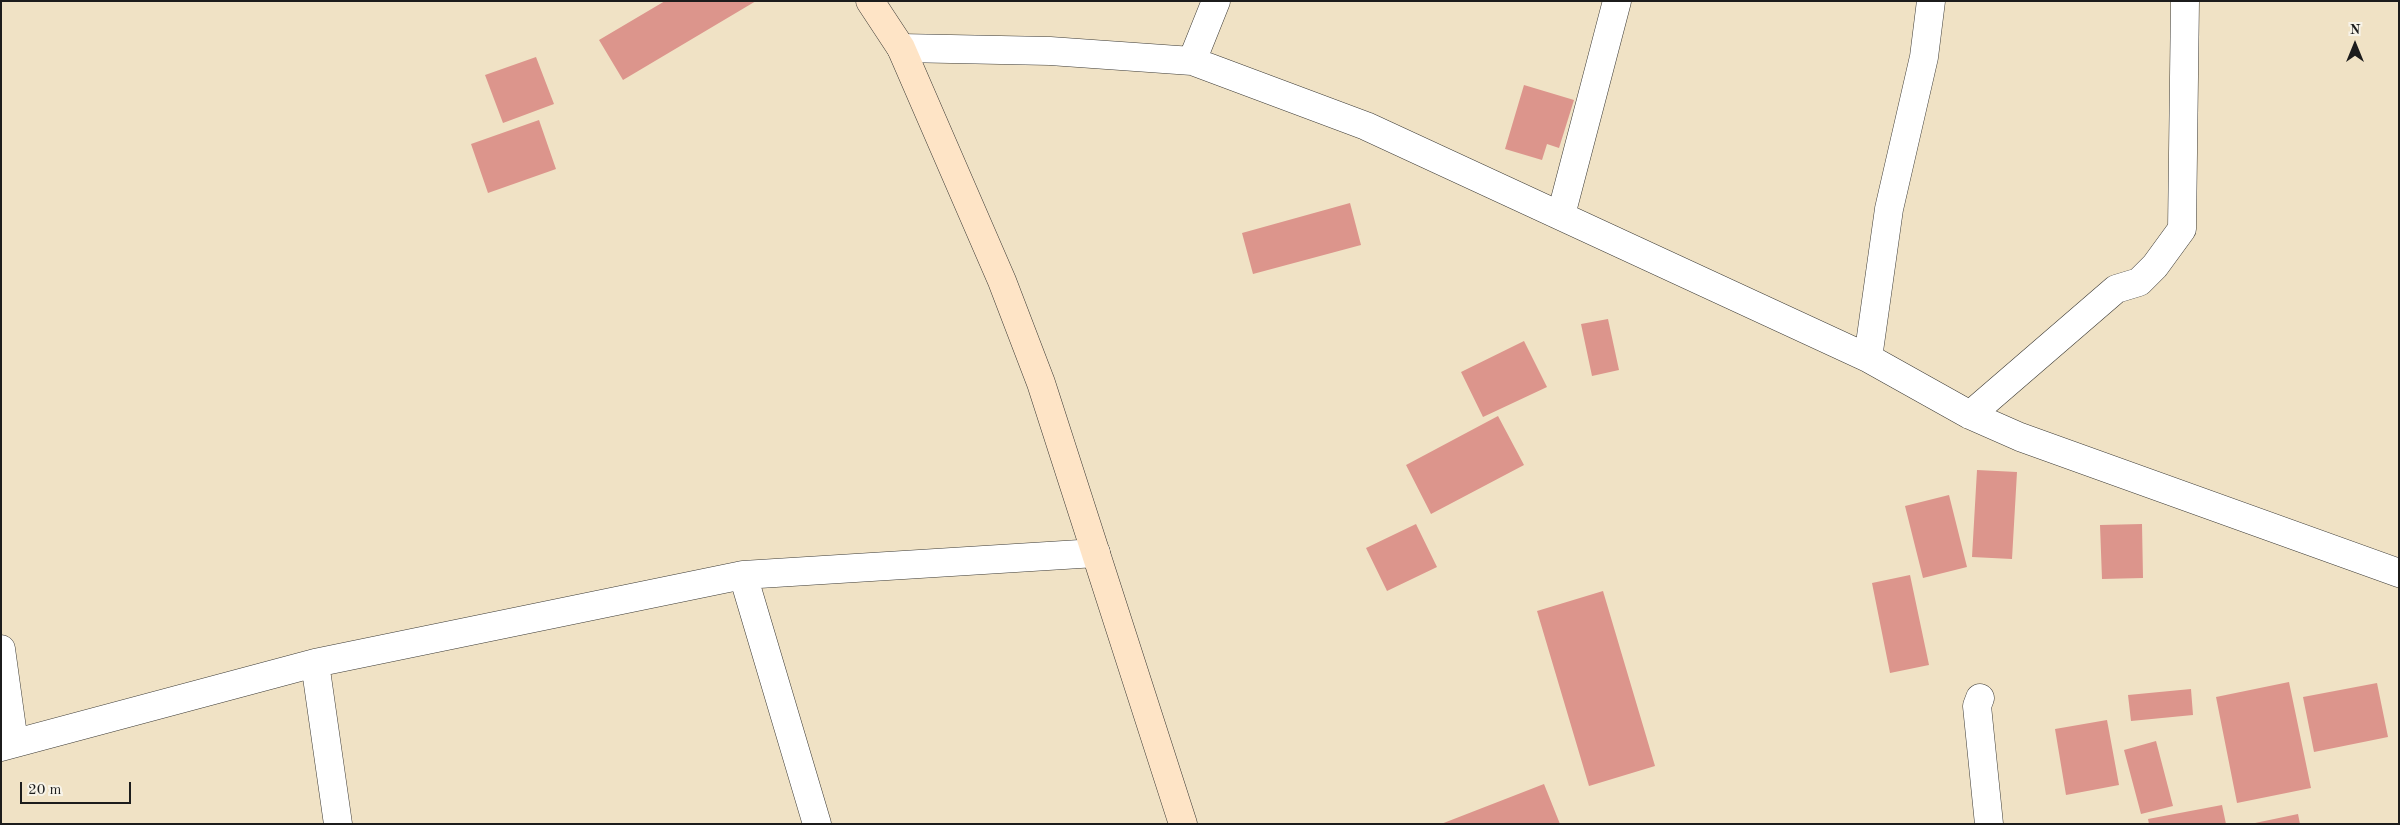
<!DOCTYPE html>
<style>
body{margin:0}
#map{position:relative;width:2400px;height:825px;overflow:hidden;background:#f0e2c5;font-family:"Old Standard TT",serif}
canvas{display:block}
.frame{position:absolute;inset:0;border:2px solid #1c1c1c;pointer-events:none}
.north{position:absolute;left:2330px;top:20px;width:50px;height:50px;-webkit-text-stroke:4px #f7f3e8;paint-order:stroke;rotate:0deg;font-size:14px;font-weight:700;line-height:20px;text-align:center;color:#1c1c1c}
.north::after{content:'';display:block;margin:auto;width:18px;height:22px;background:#1c1c1c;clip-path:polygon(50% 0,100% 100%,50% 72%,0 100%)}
.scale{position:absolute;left:20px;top:782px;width:111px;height:22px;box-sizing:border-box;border:2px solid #1c1c1c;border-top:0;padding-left:6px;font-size:15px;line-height:18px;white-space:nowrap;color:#1c1c1c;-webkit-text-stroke:4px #f7f3e8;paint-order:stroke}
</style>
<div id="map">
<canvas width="2400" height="825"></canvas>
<div class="frame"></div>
<div class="north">N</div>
<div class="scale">20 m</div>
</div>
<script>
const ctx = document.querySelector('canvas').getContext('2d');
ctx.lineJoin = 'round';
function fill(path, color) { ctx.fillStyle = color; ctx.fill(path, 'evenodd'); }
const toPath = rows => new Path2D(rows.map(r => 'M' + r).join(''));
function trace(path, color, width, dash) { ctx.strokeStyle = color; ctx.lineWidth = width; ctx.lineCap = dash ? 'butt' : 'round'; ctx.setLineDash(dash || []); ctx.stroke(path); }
fill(toPath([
 [665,1,756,1,623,80,599,40],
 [536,57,554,104,503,123,485,75],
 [1524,85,1574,100,1559,148,1547,144,1542,160,1505,149],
 [539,120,556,169,488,193,471,144],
 [1350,203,1361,245,1253,274,1242,233],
 [1608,319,1619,370,1592,376,1581,324],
 [1524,341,1547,387,1483,417,1461,372],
 [1498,416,1524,465,1431,514,1406,465],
 [1977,470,2017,472,2012,559,1972,557],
 [1949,495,1967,567,1923,578,1905,506],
 [1416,524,1437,567,1387,591,1366,548],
 [2142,524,2143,578,2102,579,2100,525],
 [1910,575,1929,665,1890,673,1872,583],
 [1603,591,1655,766,1589,786,1537,611],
 [2289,682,2311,788,2237,803,2216,697],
 [2377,683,2388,737,2314,752,2303,697],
 [2191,689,2193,715,2131,721,2128,695],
 [2107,720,2119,785,2066,795,2055,729],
 [2156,741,2173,806,2141,814,2124,750],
 [1544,784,1560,824,1441,824],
 [2222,805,2226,824,2149,824,2148,819],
 [2298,814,2300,824,2256,824,2255,823]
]), '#dc958c');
const minor = toPath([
 [901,48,1050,51,1192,61,1366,126,1868,358,1970,415,2020,437,2399,573],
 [1192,61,1216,1],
 [1561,215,1617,1],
 [1868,358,1889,209,1924,57,1931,1],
 [1970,415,2116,289,2139,282,2155,266,2182,229,2185,1],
 [743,575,817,824],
 [1,649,14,743],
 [315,663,338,824],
 [1980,698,1977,706,1989,824],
 [1,747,315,663,743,575,1096,553]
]);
const secondary = toPath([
 [870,1,901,48,1002,281,1041,383,1183,824]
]);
trace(minor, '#3c3a35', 29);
trace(secondary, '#3c3a35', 29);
trace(minor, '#fff', 28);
trace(secondary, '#fee4c6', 28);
</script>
